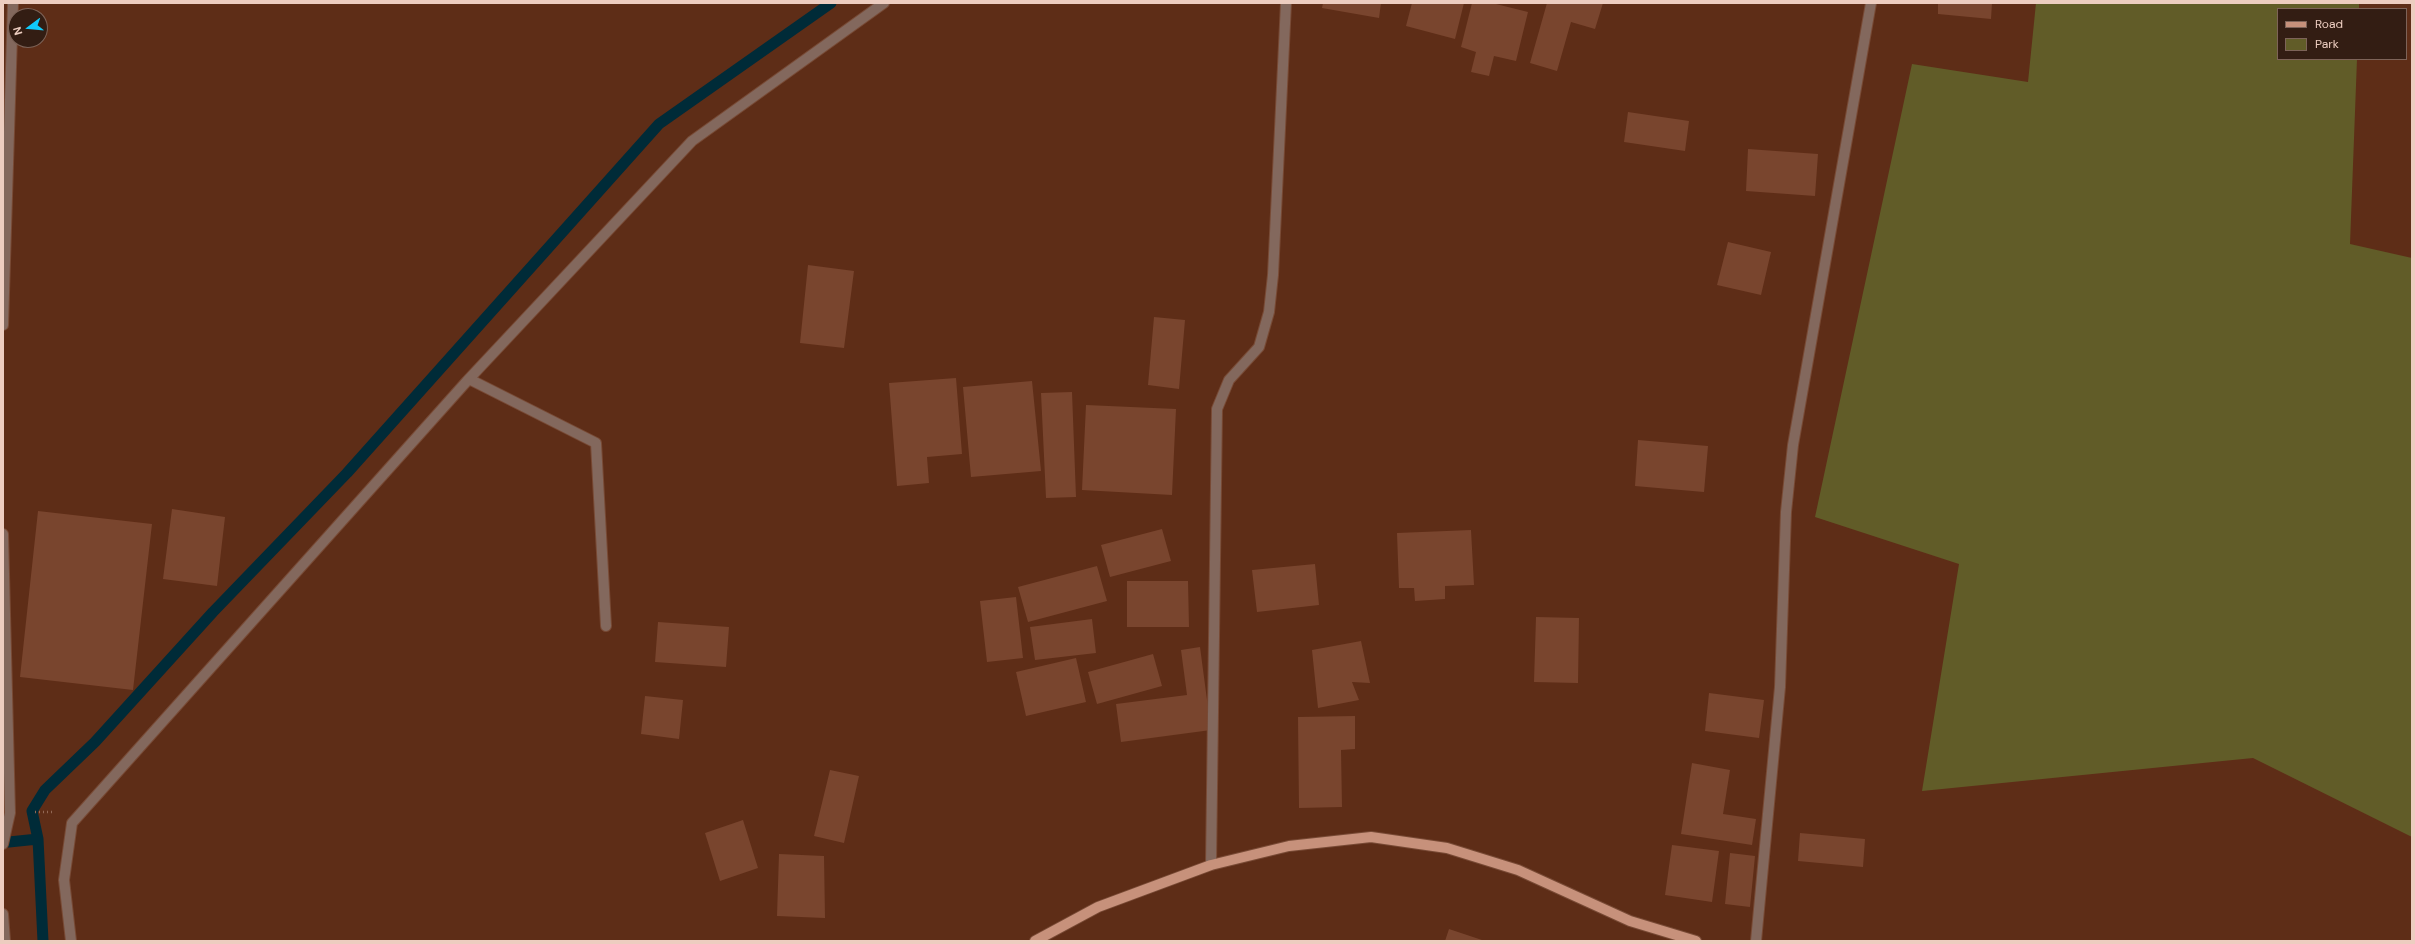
<!DOCTYPE html>
<style>
body{margin:0}
#map{position:relative;width:2415px;height:944px;overflow:hidden;background:#5e2d17;font-family:"DM Sans",sans-serif}
canvas{display:block}
.frame{position:absolute;inset:0;border:4px solid #edcdc0;pointer-events:none}
.legend{position:absolute;left:2277px;top:8px;width:130px;height:52px;box-sizing:border-box;background:#331d13;border:1px solid #7d6358;margin:0;padding:5px 7px;list-style:none;font-size:12px;color:#edcdc0}
.legend li{display:flex;align-items:center;gap:8px;height:20px}
.legend b{width:20px;border:1px solid #7d6358}
.north{position:absolute;left:8px;top:8px;width:40px;height:40px;box-sizing:border-box;background:#331d13;border:1px solid #7d6358;border-radius:50%;rotate:254deg;font-size:11px;font-weight:700;line-height:16px;text-align:center;color:#edcdc0}
.north::after{content:'';display:block;margin:auto;width:14px;height:18px;background:#10cafa;clip-path:polygon(50% 0,100% 100%,50% 72%,0 100%)}
</style>
<div id="map">
<canvas width="2415" height="944"></canvas>
<div class="frame"></div>
<ul class="legend">
<li><b style="height:5px;background:#c7917b"></b>Road</li>
<li><b style="height:11px;background:#615c28"></b>Park</li>
</ul>
<div class="north">N</div>
</div>
<script>
const ctx = document.querySelector('canvas').getContext('2d');
ctx.lineJoin = 'round';
function fill(path, color) { ctx.fillStyle = color; ctx.fill(path, 'evenodd'); }
const toPath = rows => new Path2D(rows.map(r => 'M' + r).join(''));
function trace(path, color, width, dash) { ctx.strokeStyle = color; ctx.lineWidth = width; ctx.lineCap = dash ? 'butt' : 'round'; ctx.setLineDash(dash || []); ctx.stroke(path); }
fill(toPath([
 [2036,3,2359,3,2359,9,2278,9,2278,59,2357,59,2350,244,2412,258,2412,837,2253,758,1922,791,1959,564,1815,517,1912,64,2028,82]
]), '#615c28');
trace(toPath([
 [3,839,9,842,38,839],
 [43,941,38,839,32,811,45,790,95,742,213,612,347,473,659,124,831,3]
]), '#002b38', 11);
fill(toPath([
 [1323,3,1381,3,1379,18,1322,8],
 [1412,3,1464,3,1455,39,1406,26],
 [1472,3,1492,3,1528,12,1516,61,1494,56,1489,76,1471,72,1476,52,1461,47],
 [1547,3,1603,3,1595,29,1571,22,1557,71,1530,63],
 [1938,3,1992,3,1991,19,1938,14],
 [1628,112,1689,121,1685,151,1624,142],
 [1748,149,1818,154,1815,196,1746,191],
 [1728,242,1771,252,1761,295,1717,285],
 [808,265,854,271,844,348,800,343],
 [1154,317,1185,320,1179,389,1148,385],
 [956,378,962,454,927,457,929,483,897,486,889,383],
 [1032,381,1041,471,971,477,963,387],
 [1072,392,1076,497,1046,498,1041,393],
 [1086,405,1176,409,1172,495,1082,490],
 [1638,440,1708,446,1704,492,1635,486],
 [172,509,225,517,217,586,163,579],
 [38,511,152,524,133,690,20,677],
 [1162,529,1171,561,1110,577,1101,545],
 [1471,530,1474,585,1445,586,1445,599,1415,601,1414,588,1399,588,1397,533],
 [1315,564,1319,605,1257,612,1252,570],
 [1097,566,1107,601,1028,622,1018,587],
 [1127,581,1188,581,1189,627,1127,627],
 [1016,597,1023,658,987,662,980,601],
 [1536,617,1579,618,1578,683,1534,682],
 [1092,619,1096,653,1035,660,1030,627],
 [658,622,729,627,726,667,655,662],
 [1361,641,1370,683,1352,682,1359,700,1318,708,1312,650],
 [1200,647,1211,730,1121,742,1116,704,1187,695,1181,650],
 [1153,654,1162,686,1097,704,1088,672],
 [1076,658,1086,702,1026,716,1016,672],
 [1709,693,1764,700,1759,738,1705,731],
 [645,696,683,700,679,739,641,734],
 [1355,716,1355,749,1341,750,1342,807,1299,808,1298,717],
 [1692,763,1730,770,1723,814,1756,819,1752,845,1681,834],
 [830,770,859,776,844,843,814,836],
 [743,820,758,868,720,881,705,833],
 [1800,833,1865,839,1863,867,1798,861],
 [1672,845,1719,851,1712,902,1665,895],
 [1730,853,1755,856,1750,907,1725,904],
 [779,854,824,856,825,918,777,916],
 [1449,929,1485,941,1445,941]
]), '#79452e');
const minor = toPath([
 [3,325,13,3],
 [469,379,596,443,606,626],
 [3,534,10,813,3,844],
 [1211,865,1217,409,1229,380,1259,347,1269,312,1273,275,1286,3],
 [3,914,5,941],
 [71,941,64,880,72,823,467,381,692,141,884,3],
 [1756,941,1780,687,1786,512,1793,445,1871,3]
]);
const major = toPath([
 [1035,941,1098,907,1211,865,1289,846,1371,837,1447,848,1518,870,1630,921,1696,941]
]);
trace(minor, '#784a35', 12);
trace(major, '#784a35', 12);
trace(toPath([
 [35,812,52,812]
]), '#926855', 2.5, [1, 3]);
trace(minor, '#83685d', 10);
trace(major, '#c7917b', 10);
</script>
